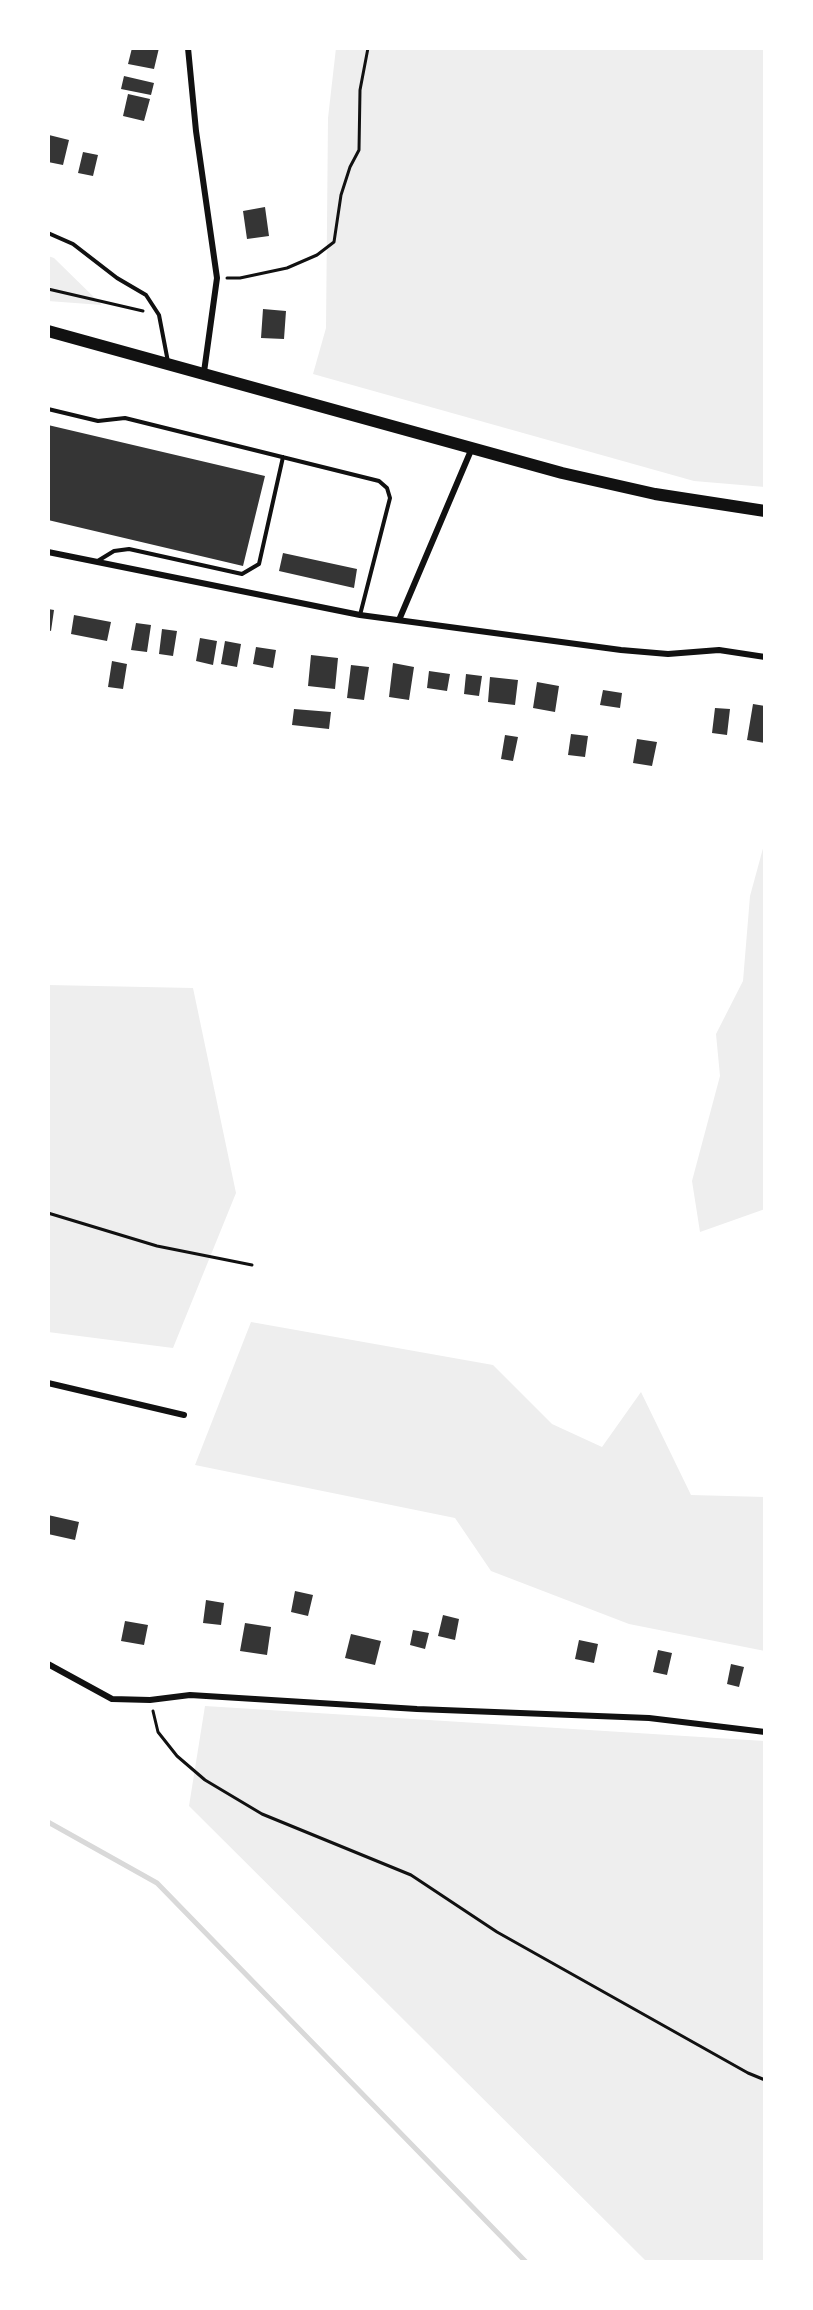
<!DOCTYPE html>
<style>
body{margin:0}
#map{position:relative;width:813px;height:2310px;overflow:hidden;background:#fff;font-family:"Exo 2",sans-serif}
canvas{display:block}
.frame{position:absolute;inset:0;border:50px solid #fff;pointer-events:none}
</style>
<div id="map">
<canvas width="813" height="2310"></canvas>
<div class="frame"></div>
</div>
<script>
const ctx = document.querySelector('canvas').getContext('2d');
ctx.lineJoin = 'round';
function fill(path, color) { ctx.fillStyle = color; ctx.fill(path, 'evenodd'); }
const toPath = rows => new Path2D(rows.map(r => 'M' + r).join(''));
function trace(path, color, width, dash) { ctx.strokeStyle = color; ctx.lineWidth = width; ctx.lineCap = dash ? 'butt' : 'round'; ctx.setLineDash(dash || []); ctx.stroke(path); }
fill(toPath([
 [336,48,765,48,765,487,694,481,313,374,326,328,328,118],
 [48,256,54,258,102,305,48,301],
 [765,841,765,1209,700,1232,692,1181,720,1076,716,1034,743,981,750,896],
 [48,985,193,988,236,1193,173,1348,48,1332],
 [251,1322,493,1365,552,1424,602,1447,641,1392,691,1495,765,1497,765,1651,629,1624,491,1571,455,1518,195,1465],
 [205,1706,765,1741,765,2262,647,2262,189,1806]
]), '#eee');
trace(toPath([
 [48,1822,157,1883,526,2262]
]), '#d9d9d9', 5);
fill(toPath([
 [132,48,159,48,154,69,128,64],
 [124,76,154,83,151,95,121,89],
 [128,94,150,99,144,121,123,116],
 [49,135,69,140,63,165,48,162],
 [83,152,98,155,93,176,78,173],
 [265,207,269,236,247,239,243,211],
 [263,309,286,311,284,339,261,338],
 [48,425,265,476,243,566,48,520],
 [283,553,357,569,354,588,279,571],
 [48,609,54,610,51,631,48,630],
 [74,615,111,622,107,641,71,634],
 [136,623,151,625,147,652,131,650],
 [162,629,177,631,173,656,159,654],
 [200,638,217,641,213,665,196,661],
 [225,641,241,644,237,667,221,664],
 [256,647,276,650,273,668,253,664],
 [311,655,338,658,335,689,308,686],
 [112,661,127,664,123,689,108,687],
 [393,663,414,667,409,700,389,697],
 [351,665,369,667,364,700,347,698],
 [429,671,450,674,447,691,427,688],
 [466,674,482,676,479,696,464,694],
 [490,677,518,680,515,705,488,702],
 [537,682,559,686,555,712,533,708],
 [603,690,622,693,620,708,600,705],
 [753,704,765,706,765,743,747,740],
 [715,708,730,709,727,735,712,733],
 [294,709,331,712,329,729,292,725],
 [571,734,588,736,585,757,568,755],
 [505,735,518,737,513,761,501,759],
 [637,739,657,742,652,766,633,763],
 [48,1515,79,1522,75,1540,48,1534],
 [295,1591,313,1595,308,1616,291,1612],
 [206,1600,224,1603,221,1625,203,1623],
 [443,1615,459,1619,455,1640,438,1636],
 [125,1621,148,1625,144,1645,121,1641],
 [245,1623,271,1627,267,1655,240,1651],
 [413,1630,429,1633,425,1649,410,1645],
 [351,1634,381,1641,375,1665,345,1658],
 [579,1640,598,1644,594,1663,575,1659],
 [658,1650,672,1653,667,1675,653,1672],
 [731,1664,744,1667,739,1687,727,1684]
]), '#353535');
trace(toPath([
 [227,278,240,278,287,268,317,255,334,242,341,195,350,167,359,150,360,90,368,48],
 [48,289,143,311],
 [48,1213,157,1246,252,1265],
 [153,1711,158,1732,177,1756,205,1780,262,1814,411,1875,497,1932,748,2073,765,2080]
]), '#111', 3);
trace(toPath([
 [48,233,73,244,117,278,146,295,159,315,168,362],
 [48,409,98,421,125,418,379,481,387,488,390,498,360,615],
 [96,562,114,551,129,549,242,574,259,564,283,457]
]), '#111', 4);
trace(toPath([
 [188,48,196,131,217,278,204,372],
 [48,552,360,615,621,650,668,654,719,650,765,657],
 [399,620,472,448],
 [48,1383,184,1415],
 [48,1664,112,1699,150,1700,190,1695,417,1709,649,1718,765,1732]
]), '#111', 6);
trace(toPath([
 [48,331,562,473,655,494,765,511]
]), '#111', 12);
</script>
